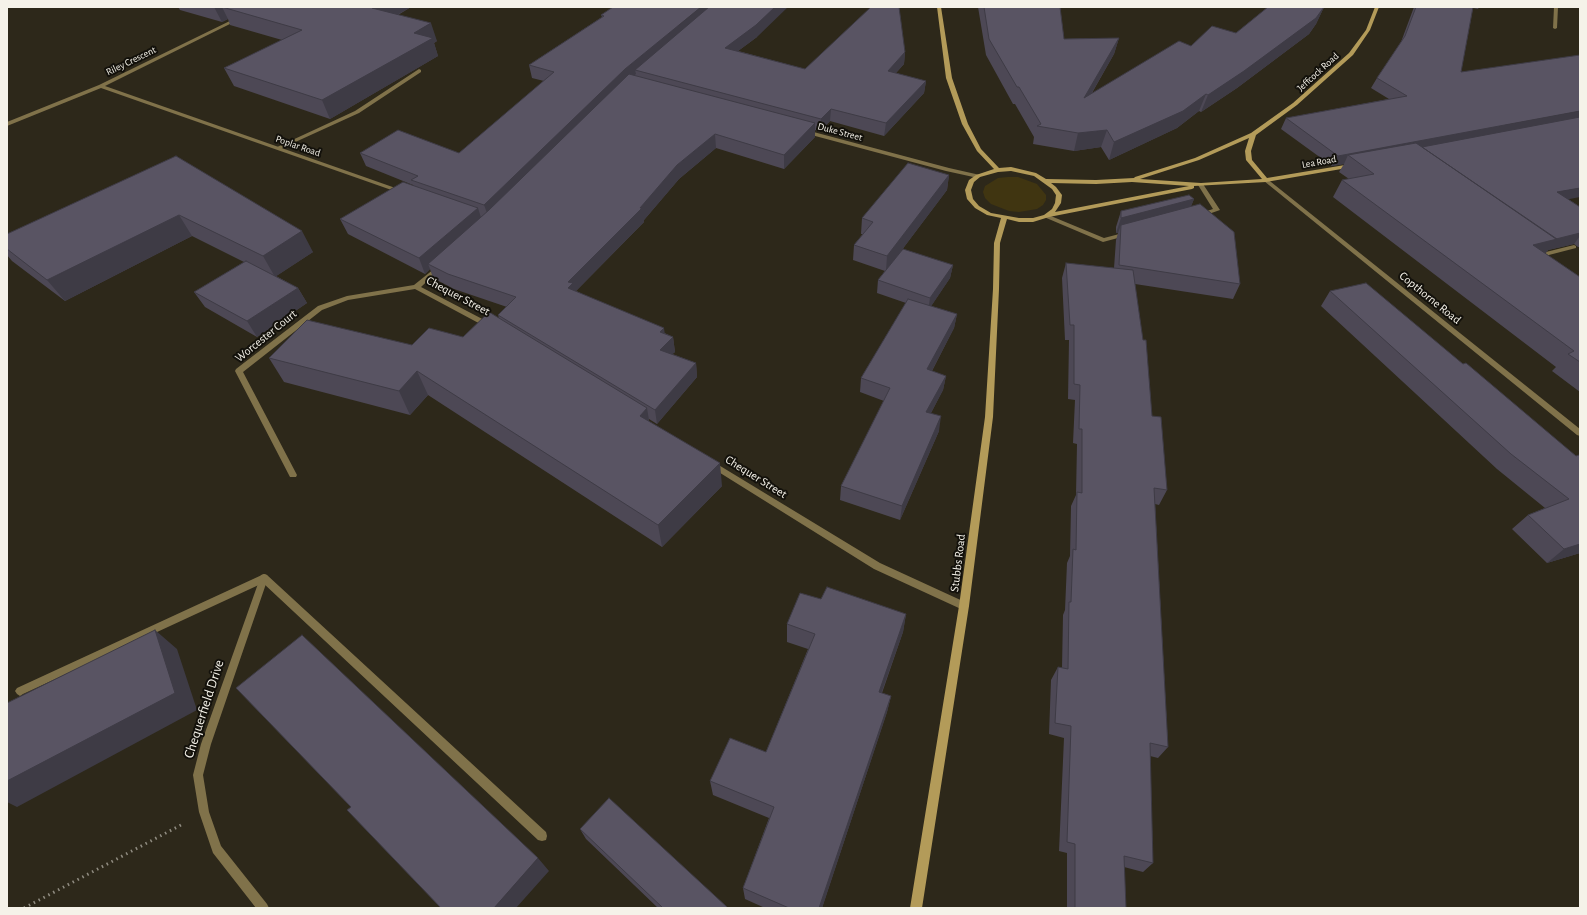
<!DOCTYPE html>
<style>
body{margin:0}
#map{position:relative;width:1587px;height:915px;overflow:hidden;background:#2d281a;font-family:"Alegreya Sans",sans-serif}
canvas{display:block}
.frame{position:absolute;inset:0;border:8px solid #f5f2e9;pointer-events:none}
</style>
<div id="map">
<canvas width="1587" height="915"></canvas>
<div class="frame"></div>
</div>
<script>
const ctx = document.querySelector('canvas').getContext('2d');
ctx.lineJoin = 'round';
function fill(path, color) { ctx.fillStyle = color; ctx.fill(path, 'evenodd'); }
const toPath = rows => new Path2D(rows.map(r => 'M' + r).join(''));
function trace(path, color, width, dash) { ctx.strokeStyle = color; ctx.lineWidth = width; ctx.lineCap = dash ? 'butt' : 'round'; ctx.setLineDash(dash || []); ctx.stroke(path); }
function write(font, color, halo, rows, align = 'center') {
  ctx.font = font + ' "Alegreya Sans",sans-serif'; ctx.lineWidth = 4; ctx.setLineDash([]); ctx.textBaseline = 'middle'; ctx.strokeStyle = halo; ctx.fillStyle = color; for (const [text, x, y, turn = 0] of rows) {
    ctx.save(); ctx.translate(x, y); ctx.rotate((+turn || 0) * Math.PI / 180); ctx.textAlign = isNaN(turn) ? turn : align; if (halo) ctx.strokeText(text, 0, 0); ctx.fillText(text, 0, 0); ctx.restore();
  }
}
fill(toPath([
 [1008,177,1018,177,1037,184,1046,195,1046,200,1043,205,1037,209,1019,212,1009,211,991,204,985,198,983,192,985,186,998,178]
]), '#403511');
trace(toPath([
 [24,908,181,825]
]), '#908c81', 3, [1.5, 4]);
fill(toPath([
 [1554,7,1558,7,1557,28,1555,29,1553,28,1554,7],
 [419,69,421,70,421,72,359,113,280,149,275,148,355,111,419,69],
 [1201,183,1203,184,1220,210,1200,217,1198,216,1198,214,1213,209,1198,185,1201,183],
 [1046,214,1104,238,1127,232,1130,234,1129,235,1103,242,1044,217,1043,216,1046,214],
 [1574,245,1576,246,1576,248,1545,256,1534,249,1537,247,1546,252,1574,245],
 [264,574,267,575,546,832,547,836,546,840,542,841,538,840,263,583,23,694,20,696,17,694,15,691,17,688,264,574]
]), '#80724a');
fill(toPath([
 [238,17,240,18,240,19,105,86,404,191,404,193,400,193,101,88,7,126,7,122,99,85,238,17],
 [806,130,949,168,980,175,981,176,978,178,946,171,804,133,803,132,806,130],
 [1266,178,1580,429,1580,436,1577,435,1264,181,1263,180,1266,178],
 [439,265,442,267,441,268,421,287,490,323,491,325,490,327,486,327,415,289,348,300,322,310,243,372,297,475,296,477,290,477,235,371,236,369,318,306,347,296,414,285,439,265],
 [712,461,880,563,967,603,969,606,967,609,964,610,961,609,874,569,709,466,708,464,709,462,712,461],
 [264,574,267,575,268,578,211,744,203,775,209,812,221,846,267,904,269,908,256,908,213,853,199,812,193,775,201,744,260,578,261,575,264,574]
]), '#80724a');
fill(toPath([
 [937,7,941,7,952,78,968,124,981,149,999,168,1011,167,1036,173,1046,179,1096,180,1134,178,1135,177,1195,158,1251,133,1293,103,1349,53,1366,30,1375,7,1379,7,1370,30,1353,55,1297,105,1256,135,1251,151,1252,160,1267,178,1351,164,1353,165,1353,167,1266,182,1194,186,1194,188,1192,189,1049,217,1033,222,1019,222,1007,219,1000,243,999,289,993,417,969,606,922,908,910,908,959,606,985,417,993,289,994,243,1001,218,987,215,975,208,967,199,965,190,969,180,976,175,994,169,977,151,962,124,946,78,937,7],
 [1249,138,1245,151,1246,160,1262,179,1201,183,1140,179,1199,160,1249,138],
 [1011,171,1034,176,1052,189,1056,195,1055,203,1052,209,1044,215,1033,218,1019,218,991,213,979,206,973,199,971,190,974,182,980,177,998,172,1011,171],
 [1132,182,1189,186,1055,212,1061,203,1062,195,1056,187,1051,183,1096,184,1132,182]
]), '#b39b59');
fill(toPath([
 [178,7,411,7,398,15,437,41,434,43,438,56,330,119,234,86,224,68,282,40,230,25,228,19,222,22,180,10],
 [978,7,1060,7,1064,39,1119,38,1114,54,1092,93,1191,46,1236,33,1268,7,1324,7,1316,24,1309,34,1237,88,1201,112,1199,111,1177,128,1109,160,1101,147,1074,151,1033,144,1034,137,1015,104,1013,104,986,55],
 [1414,7,1479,7,1478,9,1473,8,1461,72,1568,199,1580,207,1580,247,1578,247,1574,244,1548,250,1545,254,1580,277,1580,392,1552,371,1556,367,1333,197,1342,180,1349,179,1339,172,1344,164,1332,166,1281,129,1286,118,1389,99,1371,88,1377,78,1401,42],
 [601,15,757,37,738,51,805,69,905,52,904,64,896,73,926,81,924,93,884,136,830,121,820,132,815,130,815,137,784,169,716,148,679,179,644,220,644,222,576,291,673,337,675,352,672,354,696,363,697,377,657,424,649,419,649,422,722,486,662,547,428,395,410,415,284,382,269,358,412,345,463,337,499,318,498,315,507,307,454,289,433,278,430,269,425,274,348,234,340,219,414,186,413,185,366,166,360,153,459,153,544,81,532,78,529,65,602,17],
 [176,156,313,252,276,276,298,288,307,303,257,337,205,307,194,292,244,262,192,236,65,301,12,261,7,255,7,234],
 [949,175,947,190,901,251,953,265,950,278,931,306,957,314,954,328,932,371,946,376,943,390,931,413,939,431,900,520,840,500,841,486,884,401,860,392,861,378,906,303,877,293,878,280,885,271,853,260,854,245,863,234,861,234,862,218],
 [1194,199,1191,206,1240,284,1233,299,1135,284,1152,416,1167,490,1159,505,1155,504,1168,747,1158,758,1150,756,1153,863,1143,872,1124,867,1126,908,1067,908,1067,853,1059,851,1064,738,1049,734,1051,680,1058,667,1062,668,1063,615,1065,610,1067,563,1070,556,1071,506,1076,495,1077,444,1073,443,1075,400,1068,399,1069,340,1065,340,1062,278,1066,263,1114,268,1116,240,1118,233,1116,233,1116,227,1121,211],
 [1330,291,1463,364,1576,456,1580,456,1580,553,1547,563,1512,529,1528,515,1545,508,1497,469,1321,306],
 [821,599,906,614,903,632,882,693,891,696,887,712,822,908,765,908,745,899,743,888,769,818,713,795,710,781,766,752,808,649,787,642,787,624],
 [580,829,727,908,658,908,586,839]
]), '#4d4855');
fill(toPath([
 [214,7,253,7,222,7,228,19,222,22],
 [374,7,411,7,379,25,372,8],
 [701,7,716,7,635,70,636,74,627,82,489,218,484,205,625,69],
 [775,7,788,7,757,37,726,60,725,48],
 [1324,7,1316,24,1309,34,1237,88,1201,112,1208,95],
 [431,23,437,41,434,43,438,56,330,119,322,100,414,33],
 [1119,38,1114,54,1079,115,1084,98],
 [905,52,904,64,887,83,888,71],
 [926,81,924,93,884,136,886,123],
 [1206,94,1199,111,1177,128,1109,160,1114,142],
 [831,109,830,121,820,132,821,119],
 [1580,111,1580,120,1425,149,1348,155,1344,164,1332,166,1338,156],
 [815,123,815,137,784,169,784,155],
 [1107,130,1101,147,1074,151,1078,133],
 [715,134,716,148,679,179,644,220,644,222,575,292,568,288,568,282,640,208,677,165],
 [949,175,947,190,886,271,887,256],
 [1580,188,1580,197,1549,203,1557,192],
 [1194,199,1188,214,1121,225,1118,233,1116,233,1121,218],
 [478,208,483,224,428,264,430,269,425,274,419,258],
 [179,215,192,236,65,301,47,280],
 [302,231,313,252,275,277,263,256],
 [1580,233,1580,236,1574,244,1548,250,1543,257,1533,245],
 [953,265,950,278,928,311,930,298],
 [298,288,307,303,257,337,247,321],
 [957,314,954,328,925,384,927,369],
 [664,328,666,342,660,332],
 [673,337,675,352,662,364,660,350],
 [696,363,697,377,657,424,655,410],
 [417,371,428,395,410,415,399,391],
 [946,376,943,390,924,426,926,412],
 [647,408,651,432,640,416],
 [941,416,939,431,900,520,902,506],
 [720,463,722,486,662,547,658,525],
 [1580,544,1580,553,1547,563,1564,549],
 [906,614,903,632,876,708,879,692],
 [155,630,177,649,197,710,17,807,7,802,7,781],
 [891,696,887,712,822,908,819,908],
 [538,858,549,871,516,908,494,908]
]), '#3e3b45');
const building = toPath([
 [222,7,374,7,372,8,431,23,414,33,433,38,322,100,224,68,302,30,222,7],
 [613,7,701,7,625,69,484,205,411,180,418,176,360,153,398,130,459,153,554,72,529,65,604,16,601,15,613,7],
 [709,7,775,7,756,25,725,48,805,69,871,7,899,7,905,52,888,71,926,81,886,123,831,109,821,119,635,70,709,7],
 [984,7,1060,7,1064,39,1119,38,1084,98,1179,41,1191,46,1212,26,1236,33,1268,7,1324,7,1316,18,1244,71,1208,95,1206,94,1183,111,1114,142,1107,130,1078,133,1037,126,1041,124,1019,87,1017,87,989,39,984,7],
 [1416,7,1473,7,1461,72,1580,55,1580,111,1338,156,1286,118,1407,96,1377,78,1405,36,1416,7],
 [629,74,815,123,784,155,715,134,677,165,640,208,642,208,568,282,573,283,568,288,664,328,660,332,673,337,660,350,696,363,655,410,498,315,516,297,448,274,428,264,489,210,629,74],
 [1580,117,1580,188,1557,192,1580,207,1580,233,1556,239,1422,147,1580,117],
 [1416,143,1557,239,1533,245,1580,277,1580,362,1568,354,1574,351,1342,180,1374,174,1348,155,1416,143],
 [176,156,302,231,263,256,179,215,47,280,7,249,7,234,176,156],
 [908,163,949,175,887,256,854,245,873,222,862,218,908,163],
 [403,182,478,208,419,258,340,219,403,182],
 [1189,195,1194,199,1121,218,1121,211,1189,195],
 [1200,204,1234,232,1240,284,1119,265,1121,225,1200,204],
 [903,249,953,265,930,298,878,280,903,249],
 [246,261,298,288,247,321,194,292,246,261],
 [1066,263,1133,270,1143,340,1146,340,1152,416,1161,417,1167,490,1154,488,1168,747,1150,743,1153,863,1124,856,1126,908,1075,908,1075,844,1067,842,1071,726,1055,723,1058,667,1068,669,1069,602,1071,602,1073,549,1076,550,1077,492,1082,493,1082,429,1079,429,1080,385,1074,384,1074,325,1070,325,1066,263],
 [1366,283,1463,364,1466,363,1576,456,1579,455,1580,456,1580,544,1564,549,1528,515,1569,499,1511,454,1330,291,1366,283],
 [908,299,957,314,927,369,946,376,926,412,941,416,902,506,841,486,890,388,861,378,908,299],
 [489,312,647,408,640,416,720,463,658,525,417,371,399,391,269,358,307,320,412,345,429,328,463,337,489,312],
 [827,587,906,614,879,692,891,696,819,908,789,908,743,888,774,807,710,781,730,738,766,752,815,634,787,624,800,593,821,599,827,587],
 [155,630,175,693,7,781,7,703,155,630],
 [302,635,538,858,494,908,441,908,347,810,351,807,236,688,302,635],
 [609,798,727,907,727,908,663,908,580,829,609,798]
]);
fill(building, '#595463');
trace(building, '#3e3b45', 1);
write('10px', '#f5f2e9', '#13110b', [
 ["Riley Crescent",131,61,-26],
 ["Jeffcock Road",1318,72,-42],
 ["Duke Street",840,132,15],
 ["Poplar Road",298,146,19],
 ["Lea Road",1319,162,-10]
]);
write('12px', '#f5f2e9', '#13110b', [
 ["Chequer Street",458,296,28],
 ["Copthorne Road",1430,298,39],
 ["Worcester Court",266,336,-39],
 ["Chequer Street",756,477,32],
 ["Stubbs Road",958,563,-83]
]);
write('14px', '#f5f2e9', '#13110b', [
 ["Chequerfield Drive",204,709,-72]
]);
</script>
